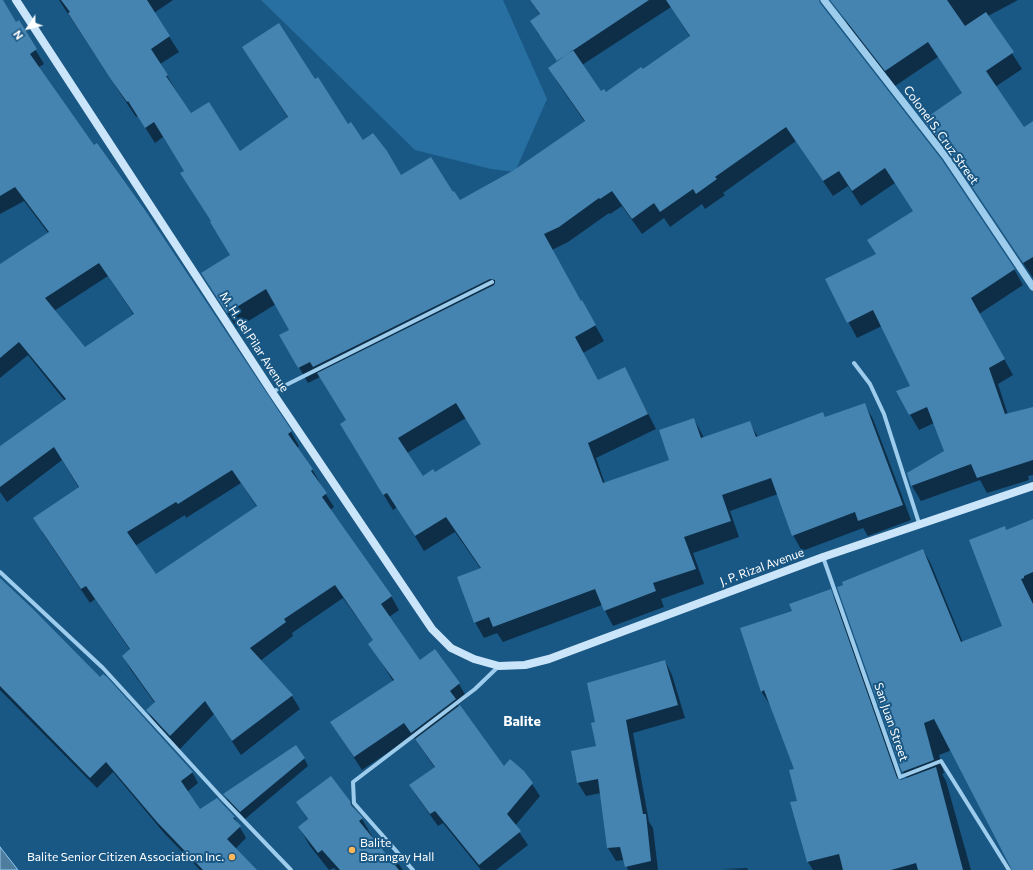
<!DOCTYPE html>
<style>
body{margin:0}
#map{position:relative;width:1033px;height:870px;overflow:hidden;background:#195784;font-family:Commissioner,sans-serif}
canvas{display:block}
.north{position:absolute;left:8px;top:8px;width:40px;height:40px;-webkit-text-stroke:3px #195784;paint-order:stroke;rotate:235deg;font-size:11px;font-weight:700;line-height:16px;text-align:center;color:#fff}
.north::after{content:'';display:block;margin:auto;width:14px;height:18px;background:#fff;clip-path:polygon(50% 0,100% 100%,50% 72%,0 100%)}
</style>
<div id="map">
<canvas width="1033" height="870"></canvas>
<div class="north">N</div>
</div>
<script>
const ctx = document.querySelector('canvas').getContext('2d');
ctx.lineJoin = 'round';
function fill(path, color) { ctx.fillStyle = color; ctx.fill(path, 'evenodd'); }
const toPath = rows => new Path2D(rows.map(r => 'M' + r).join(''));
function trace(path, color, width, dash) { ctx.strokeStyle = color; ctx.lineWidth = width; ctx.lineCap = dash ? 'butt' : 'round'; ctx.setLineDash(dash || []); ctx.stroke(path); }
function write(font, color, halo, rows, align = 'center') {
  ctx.font = font + ' Commissioner,sans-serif'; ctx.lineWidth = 4; ctx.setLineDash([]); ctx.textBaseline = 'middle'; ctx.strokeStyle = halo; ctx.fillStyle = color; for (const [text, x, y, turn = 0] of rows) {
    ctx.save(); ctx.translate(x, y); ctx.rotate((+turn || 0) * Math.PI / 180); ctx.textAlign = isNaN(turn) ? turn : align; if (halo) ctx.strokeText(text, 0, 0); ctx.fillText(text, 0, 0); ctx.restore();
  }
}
fill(toPath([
 [261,0,503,0,547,99,515,172,491,169,415,150]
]), '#2870a1');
const water = toPath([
 [0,847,18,870,0,870,0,847]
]);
fill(water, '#4f7d9e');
trace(water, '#91c9ee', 1);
fill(toPath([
 [59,0,173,0,154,13,179,52,160,64,190,114,239,152,288,118,243,47,315,80,347,126,363,142,401,176,452,194,459,201,514,171,585,122,558,83,549,68,560,64,541,35,539,35,531,21,540,15,530,0,790,0,1014,269,1023,285,979,314,1013,375,998,384,1008,415,1033,408,1033,475,1028,476,1029,480,987,493,980,480,921,501,912,486,908,474,946,451,934,423,919,430,897,392,912,387,882,326,857,338,826,280,877,254,914,212,895,183,861,206,848,186,833,196,796,141,723,193,725,195,705,209,702,204,670,227,664,218,642,234,622,206,610,214,609,213,568,242,552,250,581,302,582,302,604,341,583,353,598,381,625,369,656,429,596,458,605,484,670,460,694,419,704,438,749,422,758,437,823,413,826,418,864,404,873,419,911,520,868,536,863,528,802,551,793,535,778,494,730,511,739,537,693,553,704,584,661,599,664,607,613,626,602,605,503,642,497,633,484,638,475,622,481,569,455,532,424,551,397,507,393,510,350,440,347,421,320,377,308,383,281,336,291,330,276,304,237,328,202,274,231,256,185,172,163,137,155,143,138,116,136,117,120,93],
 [671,7,690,37,642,71,606,93,601,92,582,65],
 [466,418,482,444,435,474,422,477,407,453],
 [853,0,1018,0,988,16,1022,69,995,87,1023,128,1033,122,1033,278,961,170,934,136,925,120,963,94,938,57,895,86,848,25,839,10],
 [0,3,16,23,18,21,44,64,39,67,93,146,146,214,291,432,299,446,297,448,312,469,320,483,319,484,334,507,330,510,391,596,399,610,389,617,420,661,435,651,459,684,467,698,458,705,459,707,504,767,532,784,540,796,515,826,528,845,496,870,481,870,443,823,438,826,418,798,410,786,435,768,413,736,362,770,331,722,393,681,370,644,374,641,343,598,292,633,293,636,260,661,292,696,300,709,241,755,214,714,179,750,155,724,147,710,155,703,131,670,123,657,130,650,95,599,90,603,42,532,79,488,62,460,7,502,0,492,0,445,1,447,65,401,28,355,0,378,0,265,49,234,24,201,0,214],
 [108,276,134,315,85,348,54,311],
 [241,483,257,507,156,576,135,546,185,515,186,518],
 [1033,520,1033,870,1013,870,952,750,939,755,944,773,942,774,946,781,971,870,813,870,808,862,792,803,799,801,795,770,770,705,761,691,793,612,830,590,838,604,900,781,907,779,903,772,838,587,923,550,931,564,963,643,1003,627,1006,531],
 [0,580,192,772,198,783,187,792,200,810,217,799,234,817,246,838,235,849,255,870,200,870,164,833,113,772,97,788,0,690],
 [665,661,672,675,685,718,633,733,649,822,653,828,658,870,628,870,624,860,616,861,608,848,601,793,586,796,578,783,572,752,597,747,596,723],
 [304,758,308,766,245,819,228,801,224,794],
 [297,802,350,802,355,810,362,819,373,838,372,839,393,865,397,862,403,870,336,870,334,868,329,870,310,846,299,827,308,820],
 [747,868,748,870,722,869]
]), '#0007');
fill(toPath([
 [0,0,3,0,16,22,19,20,37,49,30,54,94,145,97,143,147,213,292,431,288,434,313,469,311,471,327,493,322,497,392,596,381,604,420,660,435,649,460,683,450,691,456,699,411,733,404,723,354,757,330,722,394,680,368,644,373,640,335,585,284,619,286,622,250,648,293,695,232,741,205,701,170,736,146,710,155,702,122,656,130,649,86,586,81,589,33,518,79,487,54,447,0,487,0,446,66,399,19,342,0,358,0,264,49,232,15,187,0,196],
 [99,263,134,314,85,347,45,298],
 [232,470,257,506,156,574,127,532,176,502,178,504],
 [61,0,147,0,170,36,151,49,168,75,166,76,191,113,209,102,240,151,288,117,242,47,279,23,315,79,318,77,348,124,351,122,363,140,373,133,387,151,401,175,431,157,453,192,454,191,460,200,514,170,585,121,548,68,573,50,601,91,604,89,606,92,641,67,643,69,690,36,666,0,819,0,820,3,942,160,1015,269,971,298,1005,359,989,368,1005,414,1033,407,1033,460,977,478,971,464,911,486,907,473,944,451,927,407,909,415,896,391,910,386,873,310,847,323,825,279,876,254,867,240,913,211,885,168,852,191,839,171,823,181,786,127,715,177,717,179,696,194,693,189,660,212,654,203,632,219,612,191,600,199,599,198,559,227,544,234,581,301,582,300,596,325,575,337,598,380,625,367,648,414,588,443,603,483,669,460,659,430,694,418,701,438,750,421,756,437,823,412,825,417,865,403,903,505,858,521,855,512,792,536,771,478,722,495,731,521,684,537,696,569,653,583,656,591,604,611,595,589,493,627,489,617,474,623,457,577,481,568,446,517,415,536,387,493,383,495,340,424,346,420,317,373,494,285,495,283,495,280,490,279,313,367,310,362,298,368,279,335,289,330,266,289,227,313,201,273,230,255,210,222,211,221,180,173,184,171,154,122,145,128,128,101,127,102,110,78,68,13,70,12],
 [456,403,481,444,435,472,433,469,423,476,398,438],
 [530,0,649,0,557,61,530,21,540,14],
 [830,0,947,0,965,26,986,12,1014,52,986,71,1024,127,1033,121,1033,257,1023,263,950,154,923,120,962,93,928,42,885,71],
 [1033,519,1033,572,1024,576,1024,578,1021,579,1033,604,1033,870,1012,870,934,719,924,723,934,760,902,772,837,587,843,585,842,582,923,549,961,642,1002,626,969,540,1005,526,1006,530],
 [0,578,34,610,100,677,103,674,107,677,193,772,181,781,200,809,217,798,235,817,233,818,241,826,227,839,257,870,203,870,157,822,106,762,90,778,0,686],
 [831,589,897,778,901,780,936,767,963,870,918,870,916,863,891,870,843,870,839,854,807,862,790,802,797,801,789,770,794,769,764,690,761,692,740,628,792,611,789,604],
 [665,660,678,705,626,720,643,814,646,814,651,861,625,867,620,847,607,848,598,779,577,783,571,751,596,746,591,723,595,722,587,683],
 [460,705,504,766,510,759,524,771,533,783,507,814,521,831,479,865,435,811,430,814,409,785,435,767,415,739],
 [296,745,305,758,240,812,223,794],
 [331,776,350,801,351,805,363,818,359,821,399,870,340,870,322,850,318,853,298,827,308,819,296,802]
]), '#4583b0');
trace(toPath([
 [854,363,870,384,884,414,919,523],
 [272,392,492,282],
 [823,557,900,777,941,761,1009,870],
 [0,572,103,668,220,796,291,870],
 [413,870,354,803,353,782,475,689,499,666]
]), '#9eccec', 4);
trace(toPath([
 [824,0,946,157,1033,287]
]), '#9eccec', 7);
trace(toPath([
 [16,0,272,392,432,629,451,648,474,659,499,666,525,665,549,659,823,557,1033,486]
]), '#cae5f9', 8);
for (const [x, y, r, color] of [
 [352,850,4,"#ffb859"],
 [232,857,4,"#ffb859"]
]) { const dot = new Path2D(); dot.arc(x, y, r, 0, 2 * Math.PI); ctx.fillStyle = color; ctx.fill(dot); trace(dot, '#195784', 1.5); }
write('12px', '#fff', '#195784', [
 ["Colonel S. Cruz Street",941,135,54],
 ["M. H. del Pilar Avenue",254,342,57],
 ["J. P. Rizal Avenue",762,567,-20],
 ["San Juan Street",891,722,71]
]);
write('12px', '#fff', '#195784', [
 ["Balite",360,843],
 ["Barangay Hall",360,857],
 ["Balite Senior Citizen Association Inc.",224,857,"right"]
], 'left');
write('bold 14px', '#fff', '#195784', [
 ["Balite",522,721]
]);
</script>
